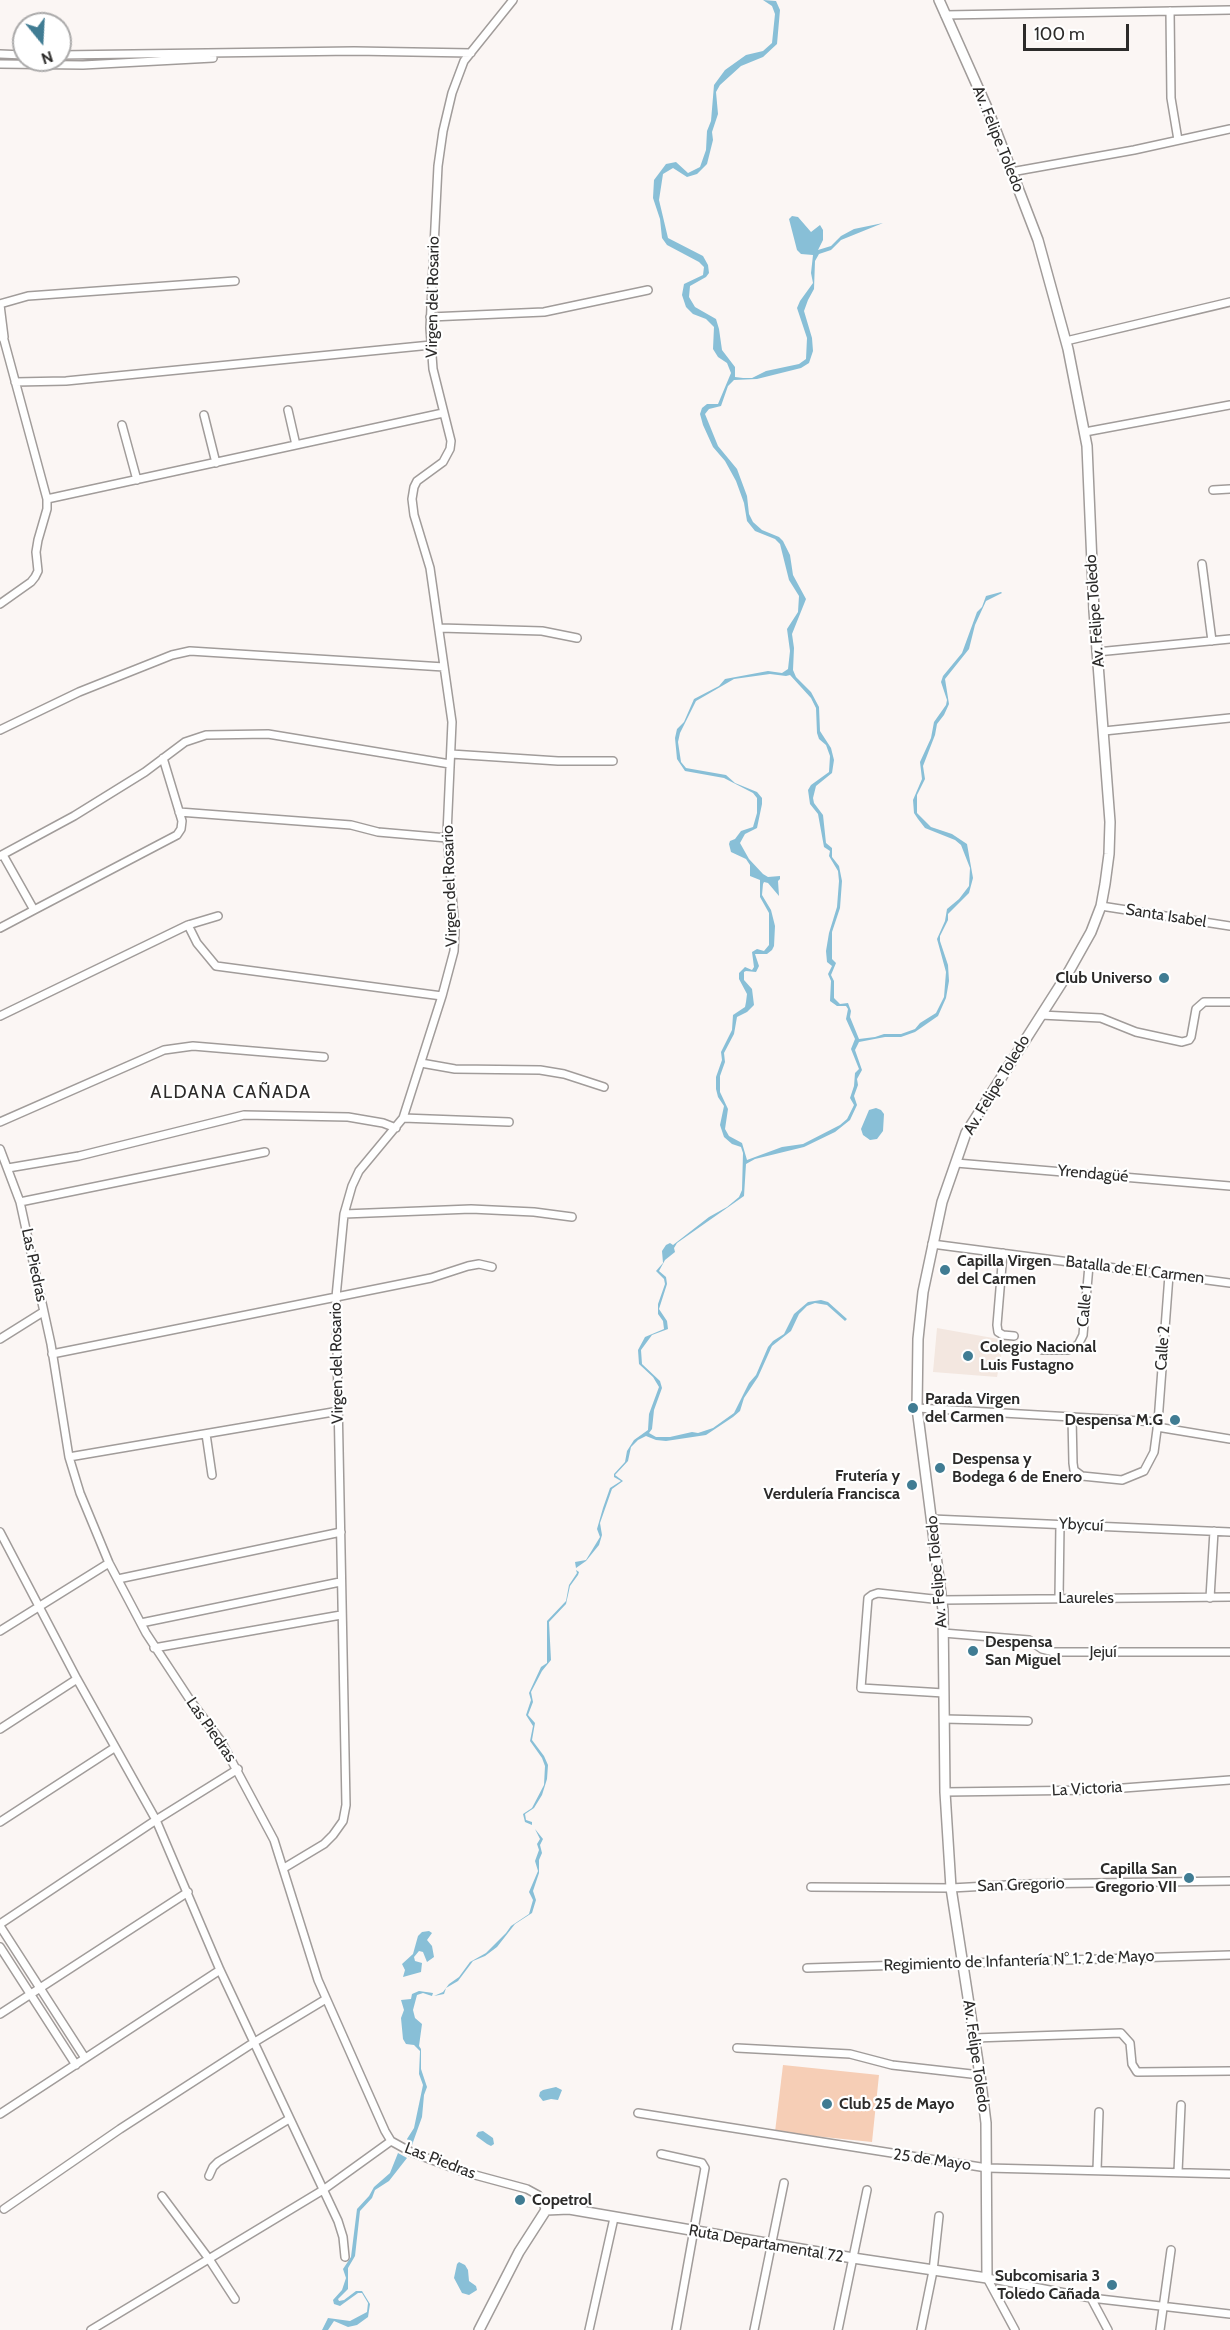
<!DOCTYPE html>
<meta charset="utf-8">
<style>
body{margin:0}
#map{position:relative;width:1230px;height:2330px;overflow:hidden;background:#fbf6f4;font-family:Cabin,sans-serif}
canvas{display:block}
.north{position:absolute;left:12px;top:12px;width:60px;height:60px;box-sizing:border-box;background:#fff;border:2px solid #abaaaa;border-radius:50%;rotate:162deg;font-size:16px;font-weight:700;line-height:24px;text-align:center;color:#2c2b2a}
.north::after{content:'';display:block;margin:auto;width:21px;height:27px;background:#407c93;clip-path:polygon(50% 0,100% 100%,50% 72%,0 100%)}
.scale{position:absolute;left:1023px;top:24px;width:106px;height:27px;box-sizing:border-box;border:3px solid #2c2b2a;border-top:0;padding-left:8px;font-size:18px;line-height:21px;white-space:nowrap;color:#2c2b2a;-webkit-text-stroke:4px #fff;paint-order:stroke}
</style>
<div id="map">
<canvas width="1230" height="2330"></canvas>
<div class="north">N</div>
<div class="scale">100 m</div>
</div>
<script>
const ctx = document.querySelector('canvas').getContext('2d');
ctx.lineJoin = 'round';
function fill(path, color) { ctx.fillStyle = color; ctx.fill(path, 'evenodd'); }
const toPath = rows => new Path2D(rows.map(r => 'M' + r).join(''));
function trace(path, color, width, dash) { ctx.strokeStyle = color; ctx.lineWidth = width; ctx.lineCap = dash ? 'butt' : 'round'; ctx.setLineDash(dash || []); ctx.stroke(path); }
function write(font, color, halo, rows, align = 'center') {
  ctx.font = font + ' Cabin,sans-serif'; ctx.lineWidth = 4.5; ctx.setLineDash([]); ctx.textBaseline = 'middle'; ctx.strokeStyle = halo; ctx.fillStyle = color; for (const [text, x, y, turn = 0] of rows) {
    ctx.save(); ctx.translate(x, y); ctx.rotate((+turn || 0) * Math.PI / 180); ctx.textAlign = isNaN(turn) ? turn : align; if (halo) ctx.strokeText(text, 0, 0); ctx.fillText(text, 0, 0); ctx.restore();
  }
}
fill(toPath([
 [937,1328,1004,1340,997,1377,933,1372]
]), '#f3e7e0');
fill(toPath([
 [783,2065,879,2075,872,2142,775,2132]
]), '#f6ceb6');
fill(toPath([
 [763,0,776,1,780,10,777,44,763,57,741,66,720,85,716,92,718,114,712,132,713,140,707,164,697,174,687,177,673,168,663,174,659,200,668,238,703,256,708,265,709,273,706,277,690,286,689,297,695,307,716,319,719,329,722,350,735,367,735,377,743,378,752,378,766,371,799,364,806,359,807,338,797,308,800,301,813,283,811,273,813,255,801,254,797,250,789,219,792,216,798,217,811,232,820,225,823,230,823,240,818,250,831,246,841,236,854,229,883,223,841,240,831,250,819,254,815,261,814,289,808,300,804,311,812,338,813,351,809,363,801,368,757,379,734,380,728,386,721,406,709,409,705,414,718,446,737,469,747,496,749,514,753,522,762,530,779,537,783,541,790,555,793,575,806,599,792,634,794,648,793,670,796,677,811,692,819,707,820,731,831,748,834,760,832,773,816,786,813,798,814,803,823,815,826,843,832,848,832,857,839,866,842,881,840,908,832,932,832,959,836,963,831,975,834,981,834,998,840,1004,848,1003,851,1011,850,1017,859,1039,875,1037,884,1034,901,1034,915,1029,920,1023,936,1013,944,997,946,972,937,939,945,921,947,909,959,899,969,886,970,868,961,845,955,840,925,828,918,819,914,813,913,800,922,779,920,762,931,738,934,722,946,705,947,700,941,682,943,676,962,653,977,612,982,607,986,596,1001,592,1002,593,986,601,975,625,969,649,945,679,949,704,944,715,937,724,935,735,923,766,925,779,917,795,917,813,931,827,952,834,967,844,973,878,969,893,948,914,948,920,940,936,940,941,948,965,949,981,946,998,938,1016,915,1032,901,1037,885,1037,859,1042,855,1050,862,1070,857,1079,858,1085,854,1096,857,1105,850,1120,835,1132,804,1147,755,1159,746,1164,744,1196,677,1243,674,1248,675,1252,665,1260,659,1271,666,1277,667,1284,659,1309,667,1321,668,1329,652,1335,641,1350,642,1364,660,1381,662,1388,654,1410,652,1429,649,1433,656,1437,670,1437,692,1432,698,1433,713,1428,734,1413,749,1383,756,1375,768,1347,773,1341,784,1334,794,1314,808,1302,821,1300,828,1302,847,1319,845,1321,827,1305,815,1303,807,1306,799,1314,791,1331,772,1346,758,1377,744,1398,740,1411,733,1417,706,1435,666,1441,656,1440,646,1436,638,1440,631,1447,628,1461,615,1475,623,1481,612,1489,600,1523,602,1535,599,1545,586,1561,576,1568,575,1562,586,1560,600,1537,597,1529,603,1508,610,1488,621,1481,614,1477,614,1474,625,1462,627,1451,634,1440,648,1430,649,1414,659,1387,653,1377,639,1364,638,1350,645,1337,664,1329,663,1321,658,1314,658,1304,665,1284,664,1279,656,1271,663,1263,662,1251,666,1245,670,1243,673,1245,709,1217,727,1207,739,1197,742,1190,743,1153,741,1147,732,1144,724,1137,720,1125,724,1106,718,1097,716,1089,716,1077,722,1060,721,1052,732,1030,733,1015,745,1007,746,1002,747,994,739,979,739,973,745,967,752,970,754,967,752,952,757,949,764,951,769,945,769,913,760,897,760,880,750,876,750,865,746,859,731,852,729,844,730,841,735,839,741,831,753,827,757,813,757,798,753,793,724,778,685,771,677,759,675,738,677,729,684,722,694,699,719,686,725,679,768,671,782,673,788,669,790,651,787,629,798,612,799,596,789,580,780,544,775,539,755,531,747,521,744,503,736,481,725,461,713,447,703,425,700,414,702,408,707,404,718,404,731,373,727,363,718,357,713,349,714,327,706,319,693,314,686,307,682,295,684,284,703,275,704,267,699,262,667,245,662,238,660,219,653,198,654,180,666,164,676,162,688,173,700,167,706,150,707,131,711,121,714,85,725,70,746,55,763,51,772,43,775,14,772,6],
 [770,674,786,676,790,675,811,698,816,708,817,733,819,739,826,745,830,756,829,772,811,785,808,790,810,804,818,814,824,847,830,851,829,856,838,871,839,881,837,907,829,933,826,951,827,962,832,966,828,974,831,981,830,1001,837,1006,846,1006,848,1009,846,1019,855,1039,851,1049,859,1069,855,1073,854,1086,850,1098,854,1105,847,1119,840,1125,803,1144,782,1147,747,1160,742,1143,729,1136,725,1129,728,1109,720,1092,720,1076,725,1062,724,1053,734,1034,737,1017,747,1012,754,1005,752,989,744,980,744,972,746,971,756,972,759,966,755,954,767,954,772,950,774,946,775,926,771,910,762,895,763,884,764,882,768,883,779,896,778,881,780,879,780,876,768,877,763,874,749,859,740,843,745,834,757,828,762,804,762,798,757,792,735,783,726,775,686,768,681,762,678,742,680,733,696,701,734,679],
 [876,1108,881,1110,884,1114,883,1131,877,1139,870,1140,863,1135,861,1129,869,1110],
 [576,1570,579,1572,578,1575,570,1586,566,1604,549,1622,551,1660,542,1671,531,1692,533,1702,528,1715,535,1723,532,1740,544,1756,548,1765,547,1779,542,1795,534,1808,525,1814,526,1820,532,1822,532,1825,525,1822,523,1814,532,1808,544,1785,545,1766,542,1758,530,1741,533,1726,526,1715,531,1700,529,1693,541,1667,547,1663,547,1621,566,1601,569,1585,577,1573],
 [535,1829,543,1839,540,1845,542,1853,539,1860,539,1873,533,1891,536,1900,532,1913,515,1924,497,1947,485,1956,473,1961,458,1981,446,1988,444,1994,434,1996,443,1992,449,1984,459,1977,470,1962,486,1953,506,1933,511,1926,529,1914,533,1900,529,1892,538,1871,535,1861,539,1850,537,1844,540,1839],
 [429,1931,432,1933,427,1940,432,1946,434,1957,427,1962,423,1952,419,1951,414,1957,415,1961,422,1963,421,1972,403,1977,405,1970,402,1964,413,1954,418,1936,422,1932],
 [419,1991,433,1993,432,1996,423,1993,417,1995,413,2010,415,2018,422,2024,419,2046,421,2049,421,2069,427,2087,424,2095,422,2117,412,2145,407,2139,414,2128,423,2085,419,2074,420,2051,414,2045,406,2044,403,2039,401,2018,404,2010,401,2000,411,1999,412,1994],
 [556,2087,562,2090,558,2100,551,2099,543,2101,539,2096,540,2092,543,2090],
 [483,2131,493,2138,494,2144,491,2146,487,2144,476,2136,478,2132],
 [398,2153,407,2158,389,2181,375,2190,372,2198,360,2211,355,2256,348,2268,348,2289,338,2299,339,2301,344,2300,356,2291,362,2291,370,2304,368,2317,357,2325,348,2327,334,2321,328,2330,322,2330,328,2318,350,2321,367,2312,368,2303,362,2293,358,2293,340,2306,334,2304,333,2300,342,2290,346,2278,343,2269,351,2257,357,2209,369,2196,374,2187,390,2173],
 [459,2262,465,2265,468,2270,469,2281,476,2286,477,2290,469,2295,462,2293,454,2278,457,2264]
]), '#88bfd7');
const minor = toPath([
 [1170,11,1171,98,1178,140],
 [945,15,1230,10],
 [0,54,24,55],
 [60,55,354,51,471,53],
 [0,64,83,65,213,58],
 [1011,172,1134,150,1230,129],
 [0,304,28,296,235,281],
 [0,305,4,337],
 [430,317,544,312,648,290],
 [0,334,4,340,47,499,47,509,38,540,36,552,38,571,35,577,31,582,0,604],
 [1066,341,1230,302],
 [15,382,66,381,431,345],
 [288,410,296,445],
 [204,415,216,463],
 [122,425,137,480],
 [1085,432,1230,405],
 [1213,490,1230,489],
 [47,499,443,413],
 [1202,564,1212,641],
 [440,628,542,631,577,638],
 [1097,652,1230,639],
 [0,730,79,692,172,655,190,651,444,667],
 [1104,731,1230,718],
 [451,754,558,761,613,761],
 [179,812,351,825,378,832,447,838],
 [0,856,74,816,145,772,185,742,206,735,268,734,450,764],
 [1101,906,1230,926],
 [34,910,177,835,181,829,182,821,163,758],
 [188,925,197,943,216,966,442,996],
 [0,928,34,910,3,855],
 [1041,1015,1101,1018,1136,1032,1182,1042,1189,1040,1191,1037,1196,1009,1204,1002,1230,1002],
 [0,1016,188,925,218,916],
 [421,1063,455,1069,540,1070,564,1074,604,1087],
 [403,1118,509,1122],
 [0,1122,164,1050,193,1046,324,1057],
 [0,1149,20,1202,51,1344,69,1457,80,1493,109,1563,146,1633,190,1700,221,1741,274,1840,318,1980,385,2131,391,2141,411,2152,464,2172,527,2189,538,2195,546,2210],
 [956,1163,1230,1186],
 [8,1168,79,1156,244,1115,348,1117,383,1123,396,1128],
 [20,1202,265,1152],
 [344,1214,471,1209,534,1212,572,1217],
 [932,1244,1230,1283],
 [1003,1253,997,1325,998,1332,1003,1335,1014,1336],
 [0,1339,43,1312],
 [1042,1350,1068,1350,1078,1345,1083,1335,1089,1265],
 [52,1354,431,1278,468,1266,479,1264,492,1267],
 [917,1408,1158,1422],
 [1072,1417,1073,1463,1074,1470,1082,1476,1122,1480,1144,1471,1154,1452,1158,1422,1169,1275],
 [1157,1427,1230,1439],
 [206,1434,212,1475],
 [69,1457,339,1411],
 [932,1519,1230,1532],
 [0,1532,77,1679,156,1820,220,1970,338,2221,343,2237,345,2257],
 [118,1579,341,1532],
 [1059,1598,1060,1524],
 [1210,1598,1214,1531],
 [141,1623,340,1582],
 [0,1631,109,1563],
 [943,1633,1029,1640,1042,1649,1054,1652,1230,1652],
 [154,1648,341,1615],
 [944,1693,861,1688,868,1598,872,1595,878,1593,942,1600,1230,1597],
 [944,1719,1028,1721],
 [0,1729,77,1679],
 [945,1792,1097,1790,1230,1780],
 [0,1822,114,1748],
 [284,1868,324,1844,333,1835,343,1821,346,1805,336,1297,344,1214,352,1186,359,1171,403,1118,442,996,454,951,455,930,447,834,452,722,430,568,414,515,412,499,414,487,417,481,443,462,450,449,451,441,433,369,430,328,438,166,443,131,452,93,464,61,513,0],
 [811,1887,951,1888,1025,1884,1230,1881],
 [0,1924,156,1820,238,1769],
 [0,1926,85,2058],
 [0,1947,76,2065],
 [807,1968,1230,1955],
 [0,2014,188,1892],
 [974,2038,1121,2033,1130,2043,1132,2064,1137,2072,1230,2071],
 [737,2048,850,2054,892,2065,980,2075],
 [638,2113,987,2168,1230,2174],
 [0,2114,220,1970],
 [661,2154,702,2163,705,2168,676,2330],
 [1097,2170,1099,2112],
 [1178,2172,1181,2105],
 [209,2176,213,2167,218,2162,289,2119],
 [162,2196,209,2259,235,2299],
 [4,2209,120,2129,253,2043,326,1999],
 [987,2278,1091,2298,1230,2314],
 [987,2278,1015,2330],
 [1091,2298,1108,2330],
 [91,2330,323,2190,391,2141],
 [589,2330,614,2218],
 [754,2330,784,2183],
 [838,2330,867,2190],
 [921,2330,933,2271,939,2216],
 [1160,2330,1171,2250]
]);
const major = toPath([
 [479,2330,519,2252,546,2210,569,2209,853,2258,987,2278,986,2123,980,2075,951,1888,945,1792,943,1610,917,1408,918,1339,923,1292,942,1202,966,1133,1068,973,1091,932,1101,906,1105,884,1109,854,1110,822,1094,611,1087,446,1068,349,1038,240,988,110,939,0]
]);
trace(minor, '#a19c9a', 10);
trace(major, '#a19c9a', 12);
trace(minor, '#fff', 7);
trace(major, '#fff', 9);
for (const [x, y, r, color] of [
 [1164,978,6,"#407c93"],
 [945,1270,6,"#407c93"],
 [968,1356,6,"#407c93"],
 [913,1408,6,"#407c93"],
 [1175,1420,6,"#407c93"],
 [940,1468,6,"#407c93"],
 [912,1485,6,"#407c93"],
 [973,1651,6,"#407c93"],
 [1189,1878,6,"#407c93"],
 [827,2104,6,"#407c93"],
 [520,2200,6,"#407c93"],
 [1112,2285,6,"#407c93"]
]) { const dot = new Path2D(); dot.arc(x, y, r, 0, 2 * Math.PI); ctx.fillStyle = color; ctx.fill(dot); trace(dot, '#fff', 2); }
write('16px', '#2c2b2a', '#fff', [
 ["Av. Felipe Toledo",998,139,68],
 ["Virgen del Rosario",433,297,-89],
 ["Av. Felipe Toledo",1095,611,-94],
 ["Virgen del Rosario",450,886,-92],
 ["Santa Isabel",1166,916,9],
 ["Av. Felipe Toledo",997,1085,-59],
 ["Yrendagüé",1093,1174,5],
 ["Las Piedras",34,1265,78],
 ["Batalla de El Carmen",1135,1270,7],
 ["Calle 1",1085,1306,-85],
 ["Calle 2",1163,1348,-86],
 ["Virgen del Rosario",337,1363,-91],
 ["Ybycuí",1081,1525,3],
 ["Av. Felipe Toledo",937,1572,-95],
 ["Laureles",1086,1598],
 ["Jejuí",1103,1652],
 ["Las Piedras",211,1730,55],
 ["La Victoria",1087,1789,-3],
 ["San Gregorio",1021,1885,-2],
 ["Regimiento de Infantería N° 1. 2 de Mayo",1019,1961,-2],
 ["Av. Felipe Toledo",976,2056,82],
 ["25 de Mayo",932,2160,8],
 ["Las Piedras",440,2161,21],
 ["Ruta Departamental 72",766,2244,10]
]);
write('bold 16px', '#2c2b2a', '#fff', [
 ["Club Universo",1152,978,"right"],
 ["Capilla Virgen",957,1261],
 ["del Carmen",957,1279],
 ["Colegio Nacional",980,1347],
 ["Luis Fustagno",980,1365],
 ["Parada Virgen",925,1399],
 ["del Carmen",925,1417],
 ["Despensa M.G",1163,1420,"right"],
 ["Despensa y",952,1459],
 ["Bodega 6 de Enero",952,1477],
 ["Frutería y",900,1476,"right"],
 ["Verdulería Francisca",900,1494,"right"],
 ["Despensa",985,1642],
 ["San Miguel",985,1660],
 ["Capilla San",1177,1869,"right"],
 ["Gregorio VII",1177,1887,"right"],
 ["Club 25 de Mayo",839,2104],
 ["Copetrol",532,2200],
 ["Subcomisaria 3",1100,2276,"right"],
 ["Toledo Cañada",1100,2294,"right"]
], 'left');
ctx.letterSpacing = '1.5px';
write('18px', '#2c2b2a', '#fff', [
 ["ALDANA CAÑADA",231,1093]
]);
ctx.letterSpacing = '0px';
</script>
